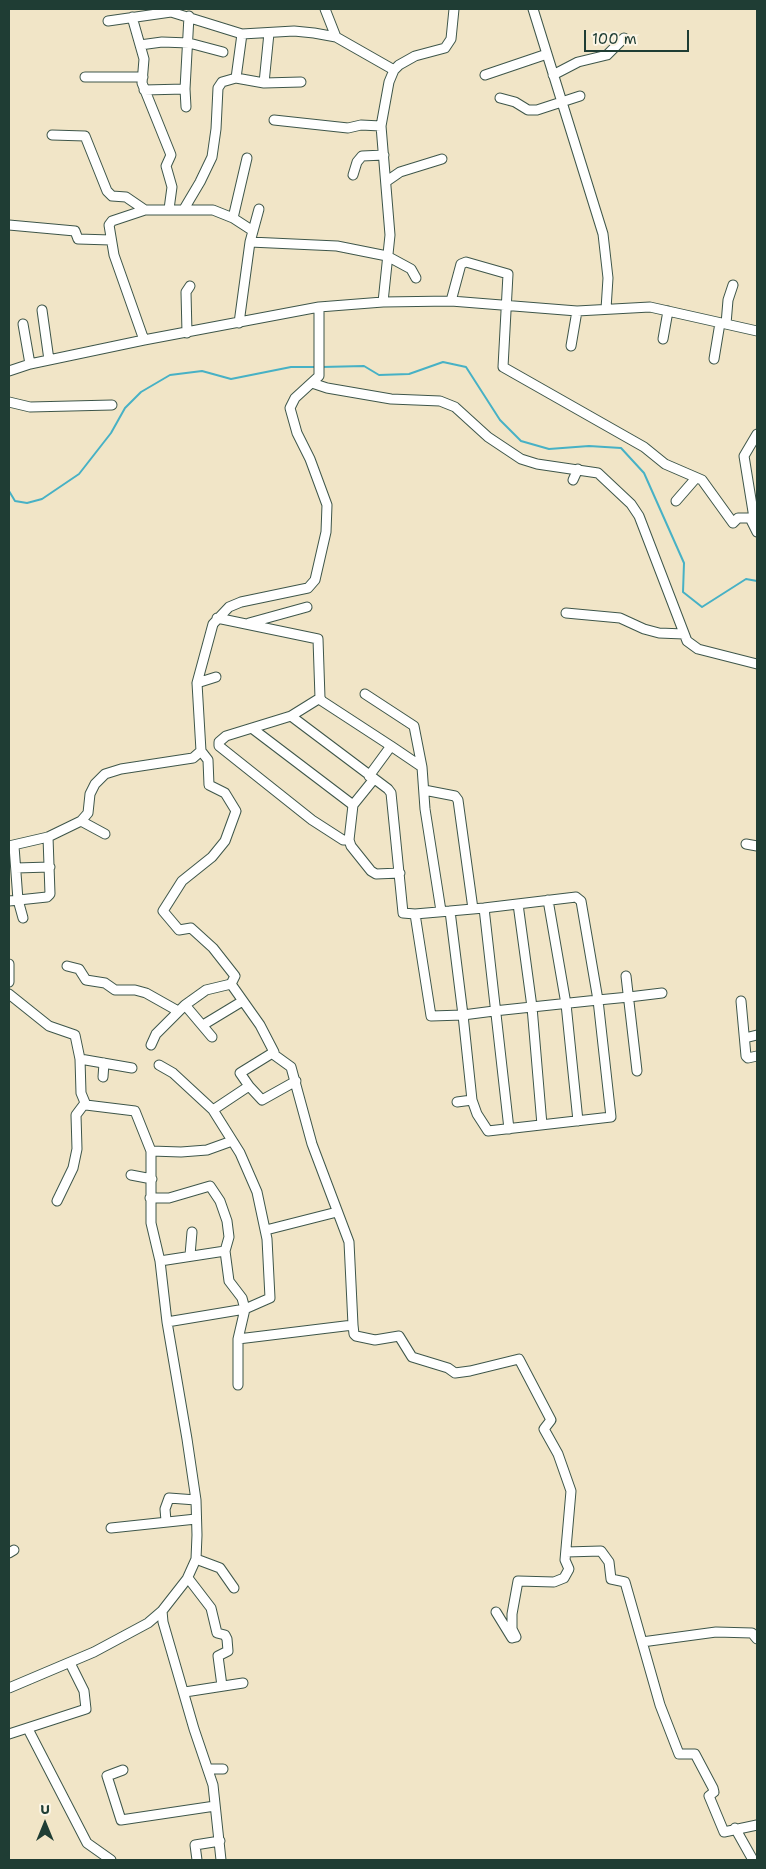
<!DOCTYPE html>
<style>
body{margin:0}
#map{position:relative;width:766px;height:1869px;overflow:hidden;background:#f1e5c7;font-family:"Shantell Sans",sans-serif}
canvas{display:block}
.frame{position:absolute;inset:0;border:10px solid #1f3d34;pointer-events:none}
.north{position:absolute;left:20px;top:1799px;width:50px;height:50px;-webkit-text-stroke:4px #fcf5e5;paint-order:stroke;rotate:0deg;font-size:14px;font-weight:700;line-height:20px;text-align:center;color:#1f3d34}
.north::after{content:'';display:block;margin:auto;width:18px;height:22px;background:#1f3d34;clip-path:polygon(50% 0,100% 100%,50% 72%,0 100%)}
.scale{position:absolute;left:584px;top:30px;width:105px;height:22px;box-sizing:border-box;border:2px solid #1f3d34;border-top:0;padding-left:6px;font-size:15px;line-height:18px;white-space:nowrap;color:#1f3d34;-webkit-text-stroke:4px #fcf5e5;paint-order:stroke}
</style>
<div id="map">
<canvas width="766" height="1869"></canvas>
<div class="frame"></div>
<div class="north">U</div>
<div class="scale">100 m</div>
</div>
<script>
const ctx = document.querySelector('canvas').getContext('2d');
ctx.lineJoin = 'round';
const toPath = rows => new Path2D(rows.map(r => 'M' + r).join(''));
function trace(path, color, width, dash) { ctx.strokeStyle = color; ctx.lineWidth = width; ctx.lineCap = dash ? 'butt' : 'round'; ctx.setLineDash(dash || []); ctx.stroke(path); }
trace(toPath([
 [322,367,364,366,379,375,409,374,443,362,466,367,500,420,521,441,549,449,589,446,621,448,644,473,684,563,683,592,702,607,746,579,757,581],
 [9,491,15,501,27,503,42,499,79,474,111,433,125,408,141,392,170,375,202,371,231,379,291,367,317,367]
]), '#47b1c5', 2);
const minor = toPath([
 [325,9,336,37],
 [533,9,603,234,608,278,606,309],
 [132,17,140,45,162,42,189,43,223,52],
 [108,21,171,12,242,34,294,31,314,33,336,37,394,70],
 [140,45,144,59,142,83,171,155,166,166,172,187,169,209],
 [485,75,547,54],
 [553,75,578,62,607,55,624,38],
 [85,77,143,77],
 [236,78,242,34],
 [264,83,269,33],
 [144,90,185,89],
 [500,98,515,102,528,110,537,110,580,96],
 [186,107,185,89,189,16],
 [274,120,348,128,361,125,381,126],
 [52,135,85,136,107,191,112,196,126,197,145,210],
 [353,175,357,162,362,156,384,155],
 [387,181,400,172,442,159],
 [184,209,200,182,212,157,216,129,218,88,222,82,236,78,264,83,301,82],
 [233,218,247,158],
 [9,225,75,231,78,239,111,240],
 [250,242,337,246,387,256,411,269,416,278],
 [451,301,461,264,466,262,508,274,503,367,644,447,665,464,702,480,733,523,738,518,750,518,757,532],
 [383,302,390,235,381,126,389,82,394,70,399,65,415,56,445,48,451,39,454,9],
 [42,310,49,360],
 [239,323,250,242,259,209],
 [23,324,30,364],
 [726,324,728,300,733,285],
 [187,333,186,292,190,286],
 [663,339,668,311],
 [144,340,114,255,109,225,112,221,145,210,213,210,233,218,253,231],
 [571,346,577,311],
 [714,359,720,323],
 [9,371,30,364,144,340,319,307,383,302,451,301,577,311,650,307,757,331],
 [312,383,327,388,391,399,440,401,455,407,488,437,521,459,537,464,598,473,631,504,639,516,687,641,698,649,757,664],
 [9,402,30,407,112,405],
 [573,480,578,469],
 [676,501,696,478],
 [755,524,744,456,757,434],
 [566,613,620,618,644,629,659,633,684,634],
 [217,618,318,639,320,698,322,701,391,746,369,776],
 [249,623,307,607],
 [197,683,216,677],
 [365,694,414,726,422,767],
 [320,698,291,716,226,736,219,742,219,746,312,820,343,840,349,840,353,805,374,779],
 [291,716,388,789,391,793,403,913,415,914],
 [253,729,353,805],
 [391,746,422,767,425,809,441,911],
 [424,790,455,796,458,800,473,909],
 [81,821,105,834],
 [349,840,351,846,371,871,376,874,400,873],
 [746,844,757,846],
 [9,846,48,837,81,821,88,813,90,794,95,784,105,774,121,769,193,758,201,751],
 [14,846,18,900,23,918],
 [16,868,50,867],
 [548,900,566,1004,578,1121],
 [9,901,47,897,50,894,48,837],
 [518,904,532,1007,542,1125],
 [484,908,509,1129],
 [450,911,463,1015,472,1100,477,1114,488,1131,611,1117,598,1000,581,901,576,897,484,908,450,911,415,914,431,1016,463,1015,494,1011,598,1000,629,997,662,993],
 [9,964,9,982],
 [67,966,79,969,86,980,105,983,115,990,135,990,146,993,178,1011],
 [626,976,637,1071],
 [231,984,235,976,213,948,191,928,179,930,163,911,182,881,212,857,225,841,236,811,225,793,209,785,208,760,201,751,197,683,213,624,229,607,241,602,308,588,315,580,326,532,327,505,310,459,297,433,290,408,295,398,319,376,319,307],
 [9,994,49,1026,75,1035,80,1059,81,1093,86,1105,135,1111,151,1151,151,1223,160,1261,167,1322,187,1439,196,1500,197,1535,196,1559,187,1579,162,1611,163,1622,194,1729,213,1785,221,1860],
 [741,1001,746,1056,748,1058,757,1056],
 [185,1005,206,990,231,984,260,1025,274,1052,240,1073,249,1086],
 [203,1025,241,1002],
 [749,1037,757,1035],
 [151,1045,156,1034,185,1005,212,1037],
 [273,1054,291,1067,312,1144,349,1242,353,1325],
 [80,1059,132,1068],
 [159,1065,173,1073,213,1110],
 [103,1077,104,1063],
 [457,1102,472,1100],
 [151,1151,181,1152,207,1150,232,1141],
 [131,1175,152,1179],
 [150,1198,169,1198,210,1186,220,1201,227,1221,229,1237,225,1251],
 [57,1201,73,1168,77,1149,76,1115,85,1103],
 [266,1230,337,1212],
 [190,1255,192,1232],
 [160,1261,225,1251,229,1281,242,1298,245,1309,238,1339,238,1385],
 [167,1322,245,1309,270,1298,267,1239,257,1192,240,1153,213,1110,249,1086,262,1100,296,1081],
 [238,1339,353,1325,354,1334,356,1336,375,1340,399,1336,412,1357,448,1368,455,1373,470,1371,519,1359,551,1420,544,1429,558,1454,571,1491,565,1560,569,1569,564,1578,554,1582,518,1581,512,1614,512,1629,516,1637,512,1638,496,1612],
 [166,1521,165,1509,169,1498,196,1500],
 [111,1528,196,1519],
 [566,1552,601,1551,609,1562,611,1579,625,1582,660,1705,679,1754,695,1754,713,1788,714,1792,709,1796,724,1832,757,1825],
 [9,1553,14,1550],
 [196,1559,220,1568,234,1588],
 [188,1578,211,1608,217,1633,225,1635,227,1639,228,1651,218,1656,222,1686],
 [642,1642,716,1632,752,1633,757,1639],
 [9,1688,94,1652,148,1623,162,1611],
 [185,1692,243,1683],
 [28,1729,87,1843,111,1860],
 [9,1734,86,1709,84,1691,70,1663],
 [209,1769,223,1769],
 [123,1770,107,1776,121,1820,215,1806],
 [735,1828,753,1860],
 [197,1860,195,1845,220,1841]
]);
trace(minor, '#3e564a', 11);
trace(minor, '#fff', 9);
</script>
